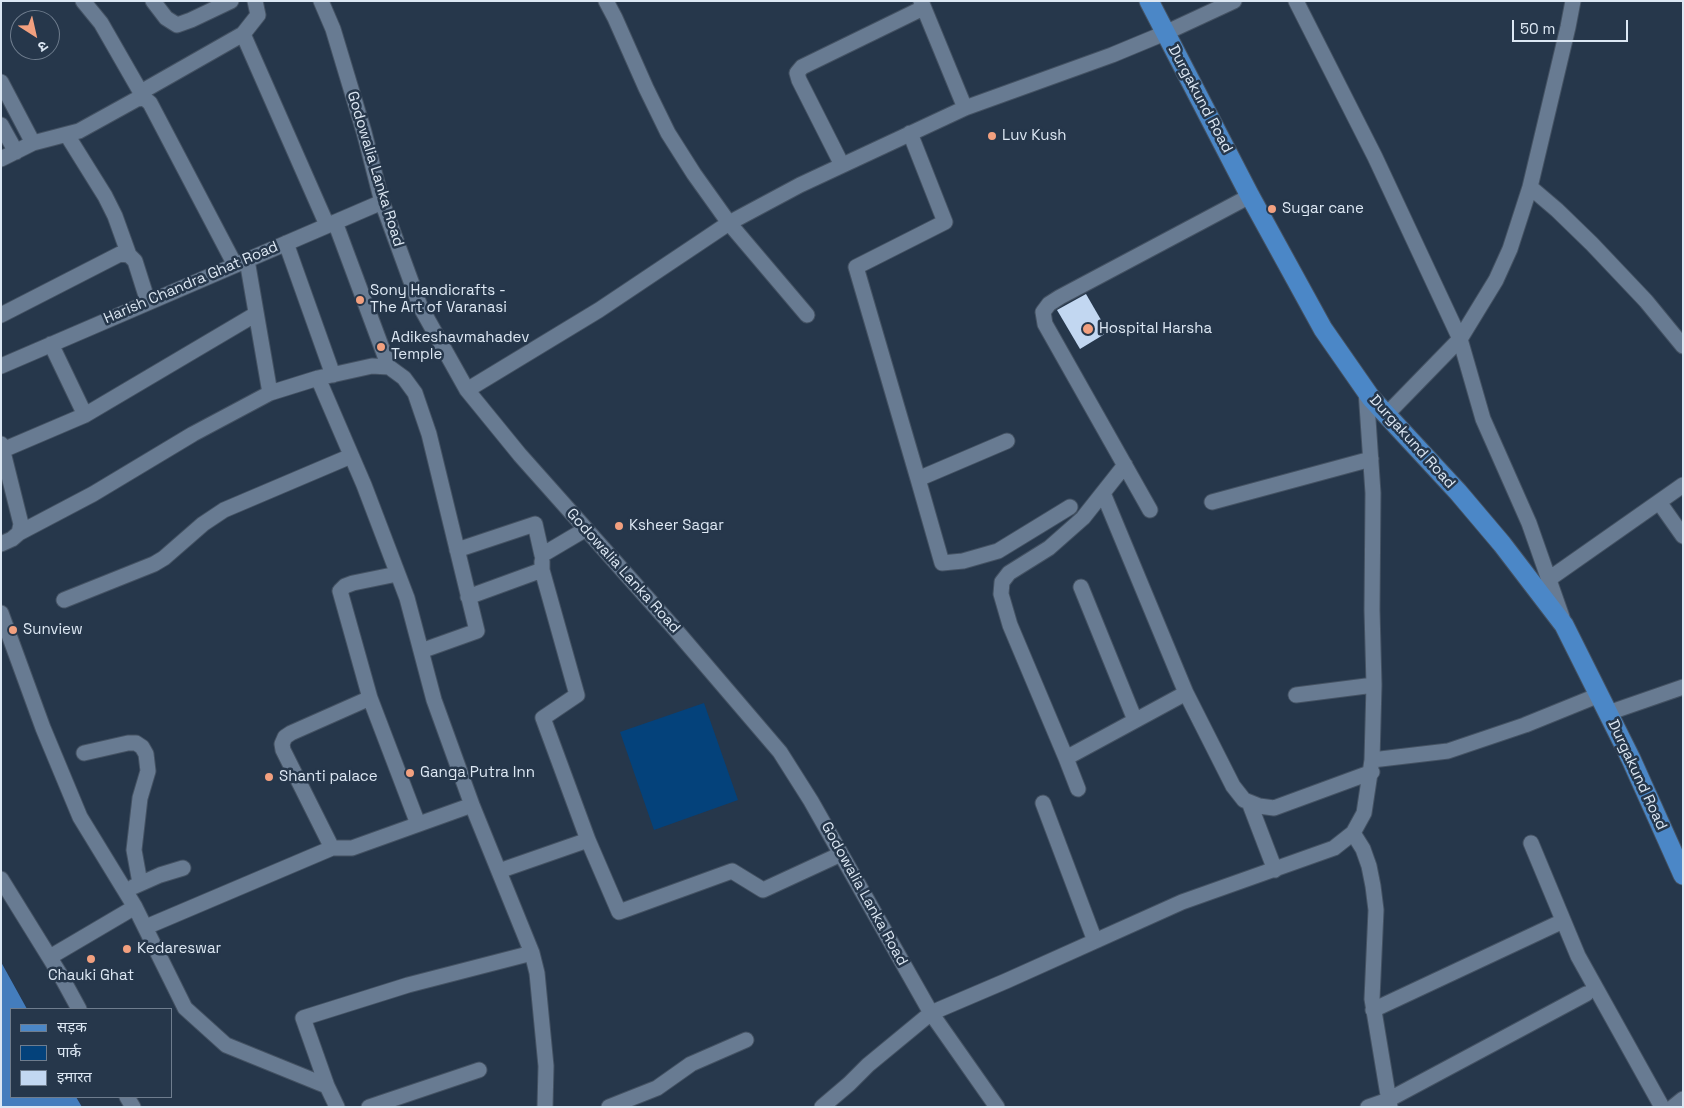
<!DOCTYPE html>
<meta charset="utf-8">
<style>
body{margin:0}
#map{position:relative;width:1684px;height:1108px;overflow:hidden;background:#26374b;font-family:"Space Grotesk","Noto Sans Devanagari",sans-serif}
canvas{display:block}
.frame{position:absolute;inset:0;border:2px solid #dce7f3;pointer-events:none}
.legend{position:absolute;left:10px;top:1008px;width:162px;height:90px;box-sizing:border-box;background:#26374b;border:1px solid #6f7d8e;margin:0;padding:6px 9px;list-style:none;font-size:15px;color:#dce7f3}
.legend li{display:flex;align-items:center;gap:10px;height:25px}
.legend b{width:25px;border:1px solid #6f7d8e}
.north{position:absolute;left:10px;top:10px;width:50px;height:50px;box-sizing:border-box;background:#26374b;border:1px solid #6f7d8e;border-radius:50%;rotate:145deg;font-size:14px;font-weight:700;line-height:20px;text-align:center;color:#dce7f3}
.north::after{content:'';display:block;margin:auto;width:18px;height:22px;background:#f2a07f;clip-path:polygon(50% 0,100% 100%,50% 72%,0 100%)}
.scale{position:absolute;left:1512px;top:20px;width:116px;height:22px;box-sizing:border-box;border:2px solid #dce7f3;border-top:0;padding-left:6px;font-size:15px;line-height:18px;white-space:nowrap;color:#dce7f3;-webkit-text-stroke:4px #26374b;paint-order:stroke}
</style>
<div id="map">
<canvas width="1684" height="1108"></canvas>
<div class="frame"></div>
<ul class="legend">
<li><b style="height:6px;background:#4b87c7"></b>सड़क</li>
<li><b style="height:14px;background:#04427b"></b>पार्क</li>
<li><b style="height:14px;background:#c2d7f1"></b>इमारत</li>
</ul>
<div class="north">उ</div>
<div class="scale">50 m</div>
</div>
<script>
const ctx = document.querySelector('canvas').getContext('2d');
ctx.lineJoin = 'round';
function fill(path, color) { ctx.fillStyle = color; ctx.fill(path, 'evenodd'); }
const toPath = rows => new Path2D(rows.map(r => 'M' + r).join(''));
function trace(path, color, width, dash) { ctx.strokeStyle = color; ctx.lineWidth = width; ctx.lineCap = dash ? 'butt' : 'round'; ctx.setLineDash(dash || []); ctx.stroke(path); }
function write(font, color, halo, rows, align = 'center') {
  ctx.font = font + ' "Space Grotesk",sans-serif'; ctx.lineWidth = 5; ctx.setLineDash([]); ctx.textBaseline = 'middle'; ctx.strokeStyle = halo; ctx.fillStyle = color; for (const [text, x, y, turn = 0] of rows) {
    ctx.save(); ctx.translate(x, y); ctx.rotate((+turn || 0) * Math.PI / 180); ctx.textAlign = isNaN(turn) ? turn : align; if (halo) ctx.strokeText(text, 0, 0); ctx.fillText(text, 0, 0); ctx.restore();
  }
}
fill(toPath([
 [704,703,738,800,654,830,620,732]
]), '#04427b');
fill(toPath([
 [1,962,27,1009,11,1009,11,1097,76,1097,82,1107,1,1107]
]), '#447dbd');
fill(toPath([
 [1086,294,1108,332,1080,349,1057,310]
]), '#c2d7f1');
const minor = toPath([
 [83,1,101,23,144,98],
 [153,1,166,18,177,25,191,20,231,1],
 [321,1,333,29,364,132,382,202,420,306,467,390,520,455,674,628,780,752,811,801,931,1013,997,1107],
 [606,1,615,18,646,88,668,133,694,174,729,223,807,315],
 [921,1,965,108],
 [1296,1,1375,157,1460,339,1483,419,1529,523,1562,617],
 [243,34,327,225],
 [1,82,33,143],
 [141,92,243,34,258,15,255,1],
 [1,125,16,152],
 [910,133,945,222,856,267,918,479,1007,441],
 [67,135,105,196,115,216,129,255],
 [1,159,33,143,79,131,137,99,144,98,150,103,235,265],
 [842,165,799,80,797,73,802,67,923,8],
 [1530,187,1557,210,1592,244,1646,301,1683,346],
 [335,222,389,367],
 [286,243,333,375],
 [1,315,120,254,129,255,135,261,148,302],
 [51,344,85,415],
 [1,366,382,202],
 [318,378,364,485,407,598,434,700,472,805,532,953,537,973,546,1066,545,1107],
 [467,390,599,310,729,223,800,185,965,108,1112,55,1165,33,1234,1],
 [270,393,318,378,372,366,389,367,404,378,415,393,429,434,477,631,421,651],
 [1386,415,1460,339,1496,280,1510,249,1530,187,1568,27,1573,1],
 [1,444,21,524,19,533,12,539,1,544],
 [3,450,85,415,256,314],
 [918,479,942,563,963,561,998,551,1070,507],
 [1103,493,1186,693,1233,786,1244,800,1259,806,1274,808,1372,772],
 [1212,502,1371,459],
 [1659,502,1683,536],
 [1150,510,1045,324,1043,312,1049,304,1060,297,1250,196],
 [19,533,93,494,193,434,270,393,247,260],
 [457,550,535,524,542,555,586,529],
 [542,570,577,695,543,718,588,840],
 [397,574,353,583,345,586,340,591,370,698,418,824],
 [1549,579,1683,485],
 [1081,587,1135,720],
 [468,597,542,570,542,561],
 [64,600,154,564,164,558,203,524,224,510,351,456],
 [1,613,43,728,80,817,135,907,185,1008,226,1045,327,1086],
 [1296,695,1374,685],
 [1608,713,1683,687],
 [84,753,128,743,136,743,142,747,146,754,148,771,140,798,134,850,140,883],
 [1066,758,1186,693],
 [1372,760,1448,751,1525,725,1599,695],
 [1078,789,1066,758,1010,625,1001,594,1002,582,1009,573,1049,548,1083,518,1125,465],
 [1249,802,1275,870],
 [1043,803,1095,941],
 [1353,833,1363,849,1369,866,1373,886,1376,910,1372,999,1390,1107],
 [1531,843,1578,956,1662,1107],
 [332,848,283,750,282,744,285,737,291,733,370,698],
 [499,871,588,840,619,912,732,871,763,890,841,854],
 [1,879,61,976,79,1009],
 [133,887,160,875,183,868],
 [146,927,332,848,352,848,472,805],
 [50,957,135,907],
 [1373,1010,1563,921],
 [127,1097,133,1107],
 [337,1107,327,1086,303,1018,408,985,532,953],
 [369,1107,479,1070],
 [609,1107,657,1088,691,1064,746,1040],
 [822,1107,849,1084,868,1065,931,1013,1006,981,1182,902,1334,848,1353,833,1364,813,1372,760,1374,685,1372,610,1373,493,1366,390],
 [1368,1107,1388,1100,1586,994],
 [1673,1107,1683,1099]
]);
const major = toPath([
 [1149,1,1250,196,1323,329,1371,398,1458,492,1502,544,1564,625,1631,759,1683,875]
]);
trace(minor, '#445263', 17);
trace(major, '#445263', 21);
trace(minor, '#687b92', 15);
trace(major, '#4b87c7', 19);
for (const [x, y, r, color] of [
 [992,136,5,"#f2a07f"],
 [1272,209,5,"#f2a07f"],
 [360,300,5,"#f2a07f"],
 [1088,329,6,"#f2a07f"],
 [381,347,5,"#f2a07f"],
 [619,526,5,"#f2a07f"],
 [13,630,5,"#f2a07f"],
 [410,773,5,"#f2a07f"],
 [269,777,5,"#f2a07f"],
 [127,949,5,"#f2a07f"],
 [91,959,5,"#f2a07f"]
]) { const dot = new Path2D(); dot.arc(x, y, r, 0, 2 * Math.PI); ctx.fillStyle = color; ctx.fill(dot); trace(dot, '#26374b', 2); }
write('15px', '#dce7f3', '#26374b', [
 ["Durgakund Road",1200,99,62],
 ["Godowalia Lanka Road",375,169,73],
 ["Harish Chandra Ghat Road",191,283,-23],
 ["Durgakund Road",1412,442,48],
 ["Godowalia Lanka Road",623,571,48],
 ["Durgakund Road",1637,775,65],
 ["Godowalia Lanka Road",864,894,61]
]);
write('15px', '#dce7f3', '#26374b', [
 ["Luv Kush",1002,136],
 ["Sugar cane",1282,209],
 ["Sony Handicrafts -",370,291],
 ["The Art of Varanasi",370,308],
 ["Hospital Harsha",1099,329],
 ["Adikeshavmahadev",391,338],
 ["Temple",391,355],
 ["Ksheer Sagar",629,526],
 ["Sunview",23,630],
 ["Ganga Putra Inn",420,773],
 ["Shanti palace",279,777],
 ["Kedareswar",137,949],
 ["Chauki Ghat",91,976,"center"]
], 'left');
</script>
